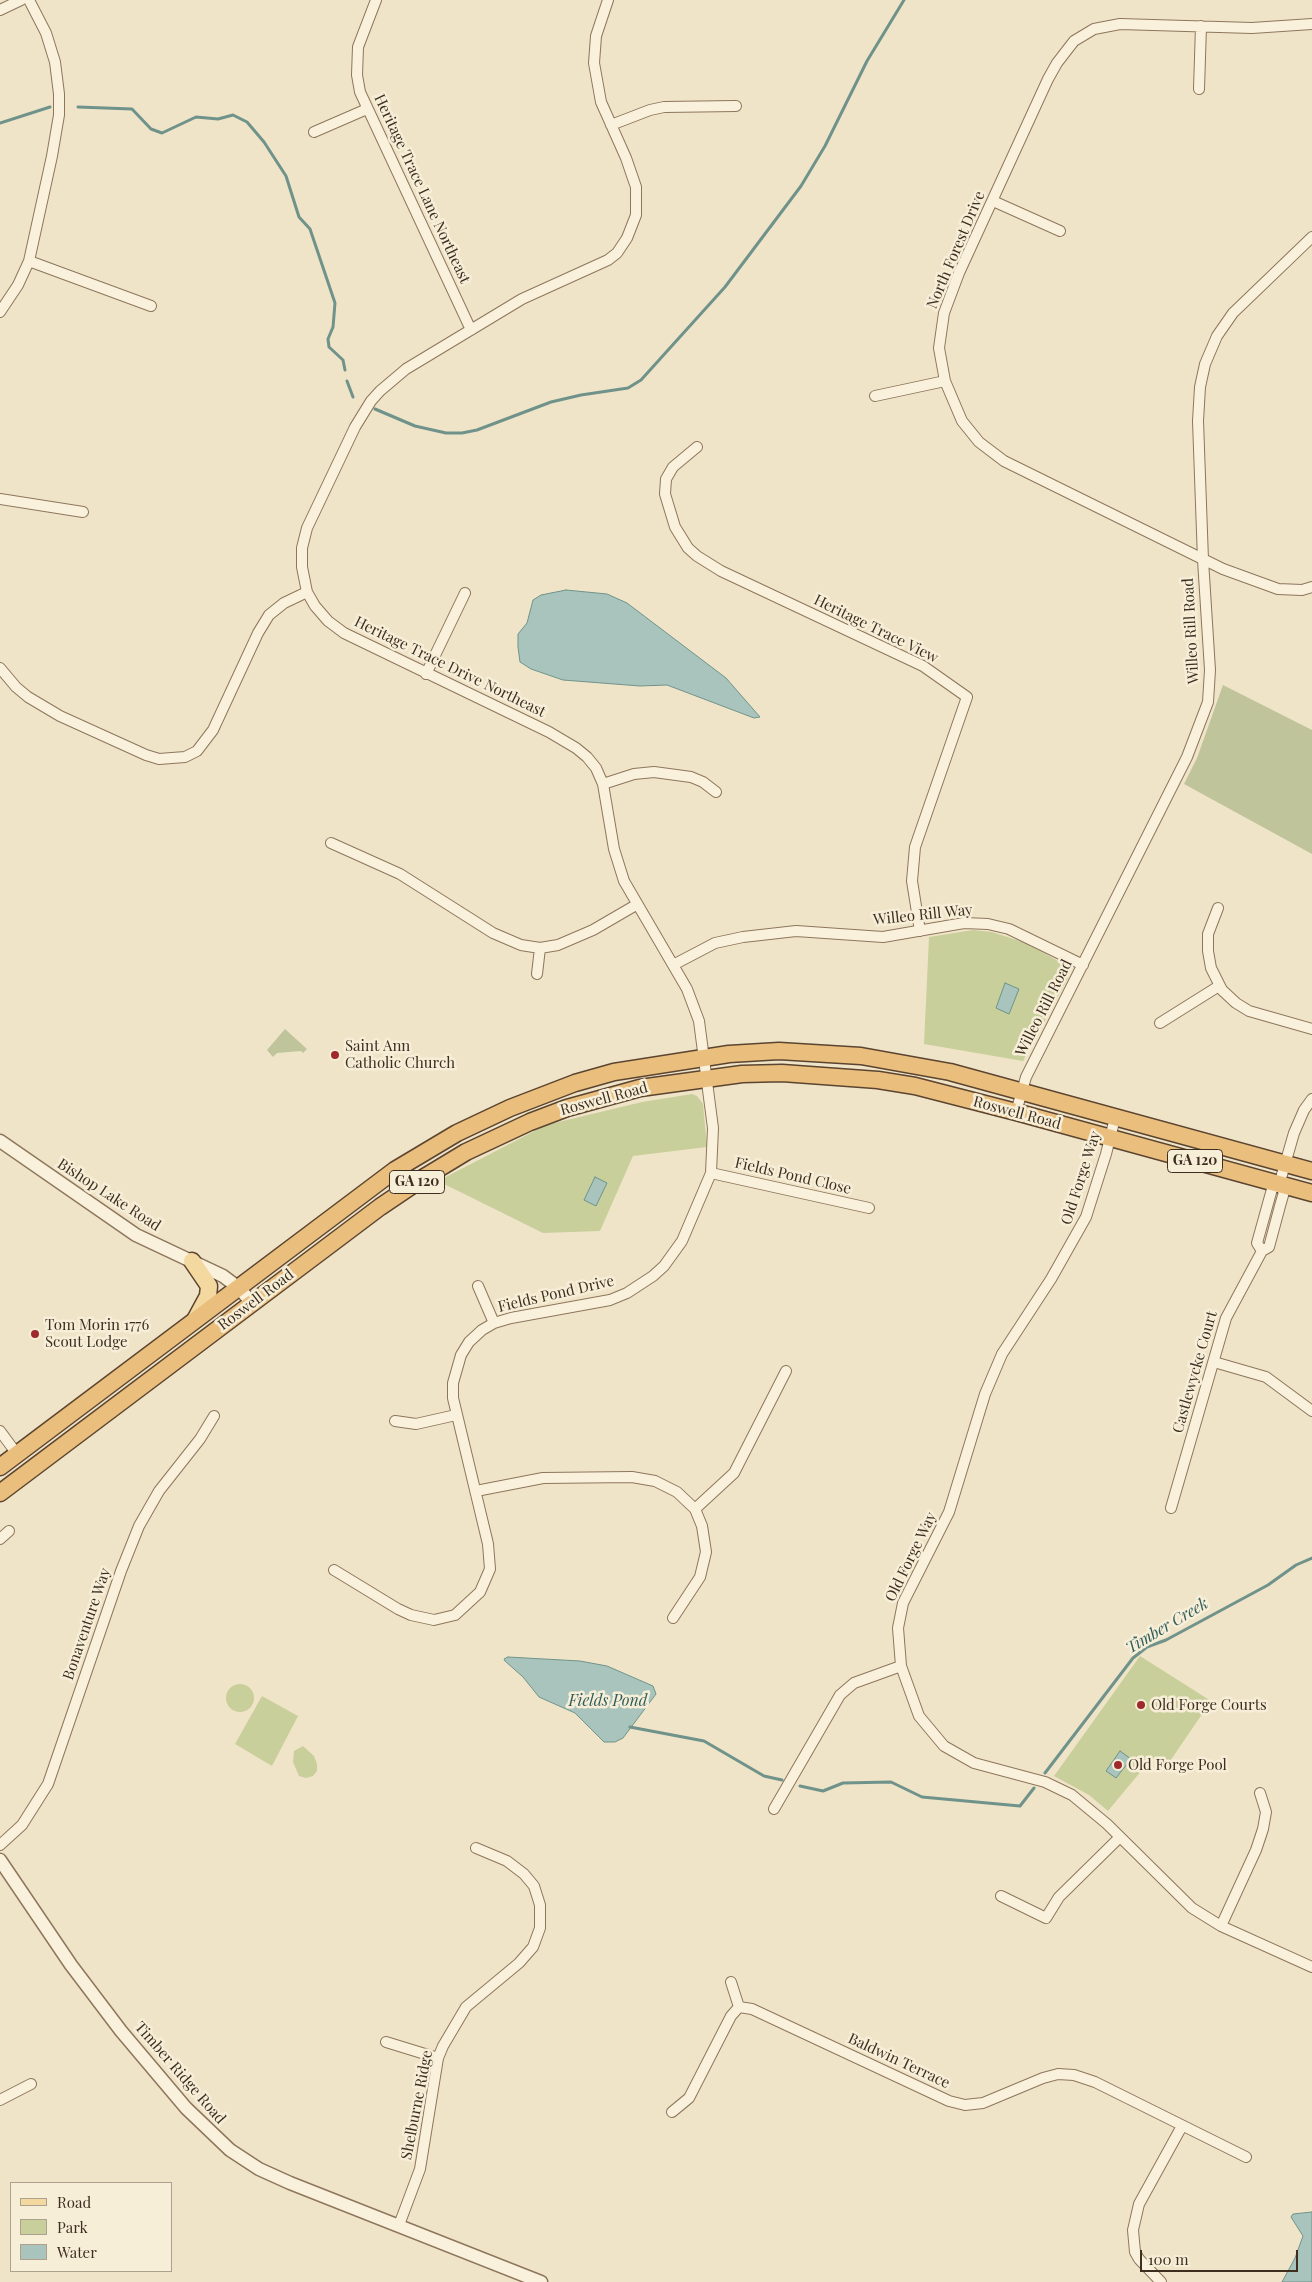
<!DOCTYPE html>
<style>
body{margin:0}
#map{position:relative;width:1312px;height:2282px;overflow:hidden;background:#f0e4c8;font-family:"Playfair Display",serif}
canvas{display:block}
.legend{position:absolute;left:10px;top:2182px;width:162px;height:90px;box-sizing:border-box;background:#f7eed8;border:1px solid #ada18e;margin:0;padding:6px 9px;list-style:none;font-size:15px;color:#3d2e20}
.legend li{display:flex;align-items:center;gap:10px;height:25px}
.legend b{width:25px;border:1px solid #ada18e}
.scale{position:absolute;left:1140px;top:2250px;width:158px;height:22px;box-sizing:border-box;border:2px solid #3d2e20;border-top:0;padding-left:6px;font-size:15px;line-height:18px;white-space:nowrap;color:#3d2e20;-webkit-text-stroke:4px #f7eed8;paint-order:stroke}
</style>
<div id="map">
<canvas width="1312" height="2282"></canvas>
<ul class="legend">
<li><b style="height:6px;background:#f3d9a0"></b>Road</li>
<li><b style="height:14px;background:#c9cf9b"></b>Park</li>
<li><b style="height:14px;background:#a9c4bc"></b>Water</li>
</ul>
<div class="scale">100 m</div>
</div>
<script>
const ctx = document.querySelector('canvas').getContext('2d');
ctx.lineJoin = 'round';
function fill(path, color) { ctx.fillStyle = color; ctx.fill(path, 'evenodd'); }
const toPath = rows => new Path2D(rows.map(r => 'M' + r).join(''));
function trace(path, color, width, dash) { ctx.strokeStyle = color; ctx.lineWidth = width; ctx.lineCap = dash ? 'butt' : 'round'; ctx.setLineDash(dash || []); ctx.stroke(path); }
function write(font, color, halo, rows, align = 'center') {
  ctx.font = font + ' "Playfair Display",serif'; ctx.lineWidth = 5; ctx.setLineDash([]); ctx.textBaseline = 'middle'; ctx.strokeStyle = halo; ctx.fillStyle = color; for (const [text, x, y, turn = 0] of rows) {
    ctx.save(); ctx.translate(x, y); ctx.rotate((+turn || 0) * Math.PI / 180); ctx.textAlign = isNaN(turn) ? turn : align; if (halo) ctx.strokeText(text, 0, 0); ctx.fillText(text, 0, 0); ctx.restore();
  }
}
fill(toPath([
 [973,930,992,932,1026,943,1069,967,1068,978,1023,1061,924,1044,929,937],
 [692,1094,697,1096,703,1104,707,1147,633,1156,600,1231,543,1233,438,1181,546,1125,642,1102],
 [1140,1656,1211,1701,1166,1767,1152,1758,1108,1811,1089,1795,1054,1776],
 '226 1698a14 14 0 1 1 28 0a14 14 0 1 1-28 0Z',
 [262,1696,298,1716,272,1766,235,1744],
 [303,1746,314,1756,317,1764,317,1771,313,1776,306,1778,299,1776,293,1762,294,1751]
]), '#c9cf9b');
fill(toPath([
 [1223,685,1312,730,1312,854,1184,784,1197,758],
 [285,1029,307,1049,303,1053,301,1051,277,1053,273,1057,267,1050]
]), '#bfc49a');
const water = toPath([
 [566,590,607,594,627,603,726,678,760,717,754,718,667,685,640,686,563,680,531,669,520,662,518,647,518,634,527,623,533,600,541,595,566,590],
 [1005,983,1019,989,1009,1014,996,1008,1005,983],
 [595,1177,607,1183,596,1206,584,1200,595,1177],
 [508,1657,580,1661,607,1666,653,1686,656,1694,623,1738,615,1742,604,1742,575,1713,539,1697,523,1677,505,1661,504,1659,508,1657],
 [1120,1751,1131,1759,1116,1778,1106,1771,1120,1751],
 [1312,2212,1312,2282,1282,2282,1295,2258,1303,2236,1291,2217,1293,2214,1312,2212]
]);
fill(water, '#a9c4bc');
trace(water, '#6f938a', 1);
trace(toPath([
 [78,107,132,109,151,129,162,133,196,117,218,119,233,115,247,122,264,142,286,176,299,217,310,229,335,303,333,327,328,339,329,347,343,360,345,370],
 [0,123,50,107],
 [347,381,353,397],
 [375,409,415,426,446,433,462,433,477,430,551,402,581,395,628,388,641,380,725,287,801,186,825,146,867,61,904,0],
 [630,1727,704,1741,764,1776,782,1780],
 [1045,1773,1133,1658,1147,1647,1166,1640,1268,1585,1296,1565,1312,1558],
 [800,1786,823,1791,843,1783,891,1782,922,1797,1020,1806,1034,1788]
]), '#6f938a', 3);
const minor = toPath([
 [376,0,358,47,357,75,360,92,471,330],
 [0,10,21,0],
 [1312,24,1252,28,1120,24,1094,29,1074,41,1057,63,1048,79,959,273,944,313,939,348,945,381,962,421,979,442,1004,461,1223,569,1278,589,1302,590,1312,587],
 [1199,89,1201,26],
 [611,125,650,110,664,107,736,106],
 [314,132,367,109],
 [993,201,1060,231],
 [29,261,151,306],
 [0,312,18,285,29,261,52,156,59,115,59,94,55,62,46,33,29,0],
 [875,396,945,381],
 [697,447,673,467,666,479,665,494,675,527,688,548,697,556,721,571,923,666,967,697,915,847,912,881,920,931],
 [0,499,83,512],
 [0,668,16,687,28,697,60,716,146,755,159,759,185,757,197,751,213,730,258,633,269,615,284,603,307,592],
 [426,674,465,593],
 [603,784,634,774,654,772,691,777,703,782,716,792],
 [331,843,400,874,493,933,521,945,540,948,558,945,593,930,636,905],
 [1218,908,1208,934,1208,951,1211,968,1222,990,1236,1003,1249,1011,1312,1029],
 [673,965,715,943,743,937,796,931,883,937,964,923,988,924,1009,929,1083,965],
 [537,974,540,948],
 [1160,1023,1219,986],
 [1016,1112,1026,1077,1187,757,1208,702,1210,670,1203,560,1198,421,1200,387,1205,364,1217,336,1233,313,1312,237],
 [1115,1118,1106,1154,1086,1217,1051,1279,1002,1354,985,1394,949,1512,903,1603,898,1628,901,1666,919,1716,944,1746,974,1763,1045,1782,1072,1795,1107,1824,1192,1908,1221,1926,1312,1967],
 [711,1173,869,1208],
 [1262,1251,1257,1243,1272,1189,1279,1185,1294,1133,1304,1110,1312,1099],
 [1262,1251,1269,1247,1280,1206,1284,1192,1279,1185],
 [478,1286,494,1323],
 [1214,1362,1266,1377,1312,1411],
 [395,1421,416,1424,456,1415],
 [0,1431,17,1454],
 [476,1491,543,1478,632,1477,655,1481,677,1492,695,1509,702,1526,706,1552,700,1577,673,1618],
 [1171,1508,1226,1318,1262,1251],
 [695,1509,734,1473,786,1371],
 [0,1539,9,1531],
 [334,1570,398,1609,411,1615,434,1620,455,1615,480,1592,490,1569,488,1544,453,1398,453,1383,461,1355,469,1342,482,1330,494,1323,511,1318,610,1300,627,1293,653,1276,664,1266,682,1241,711,1173,713,1128,699,1021,687,989,624,881,614,849,603,784,596,768,587,757,576,748,549,732,344,633,328,621,315,606,307,592,302,567,302,548,307,528,355,427,371,401,380,391,406,369,522,299,608,260,617,253,627,238,636,215,636,187,626,158,601,102,594,63,596,36,608,0],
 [774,1809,840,1695,854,1683,901,1666],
 [0,1845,22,1825,48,1784,121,1571,139,1526,159,1491,200,1439,214,1416],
 [1001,1896,1046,1918,1059,1897,1120,1837],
 [1221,1926,1256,1850,1263,1829,1266,1812,1260,1793],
 [731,1982,739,2007],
 [386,2042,438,2058],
 [0,2100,31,2084],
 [672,2112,689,2098,731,2016,739,2007,752,2009,949,2101,965,2105,983,2103,1043,2078,1058,2074,1074,2075,1095,2082,1246,2157],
 [399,2225,420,2169,438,2058,443,2046,466,2007,519,1963,533,1947,540,1928,540,1905,534,1886,524,1874,507,1861,476,1848],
 [1161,2282,1139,2259,1135,2252,1133,2230,1139,2204,1182,2126]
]);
const tertiary = toPath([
 [0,1141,136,1235,223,1276,239,1288,252,1303],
 [0,1860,71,1965,121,2031,186,2108,230,2150,259,2169,290,2183,541,2282]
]);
const primary = toPath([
 [192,1261,209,1286,208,1296,195,1320]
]);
const trunk = toPath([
 [0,1467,395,1170,457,1133,510,1108,575,1083,614,1072,729,1054,779,1051,861,1056,950,1072,1312,1171],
 [0,1493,380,1207,423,1178,466,1152,530,1122,567,1108,640,1088,742,1074,782,1073,878,1080,915,1086,1016,1112,1312,1193]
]);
trace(minor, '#8d765c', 12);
trace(tertiary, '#8d765c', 15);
trace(primary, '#5b4430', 19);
trace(trunk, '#5b4430', 19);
trace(minor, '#faf1dc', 10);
trace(tertiary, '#faf1dc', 12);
trace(primary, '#f3d9a0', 16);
trace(trunk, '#eabe7c', 16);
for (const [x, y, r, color] of [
 [335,1055,5,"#9e2a2b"],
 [35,1334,5,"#9e2a2b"],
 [1141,1705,5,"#9e2a2b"],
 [1118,1765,5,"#9e2a2b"]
]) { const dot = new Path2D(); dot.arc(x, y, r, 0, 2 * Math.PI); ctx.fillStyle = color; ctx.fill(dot); trace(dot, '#f7eed8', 2); }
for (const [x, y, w] of [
 [1195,1161,55],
 [417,1182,55]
]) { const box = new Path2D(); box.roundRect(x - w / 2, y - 11.5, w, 23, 4); ctx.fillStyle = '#f7eed8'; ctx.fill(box); trace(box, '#3d2e20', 1); }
write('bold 14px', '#3d2e20', null, [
 ["GA 120",1195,1161],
 ["GA 120",417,1182]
]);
write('15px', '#3d2e20', '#f7eed8', [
 ["Heritage Trace Lane Northeast",422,189,65],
 ["North Forest Drive",956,250,-67],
 ["Heritage Trace View",876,629,26],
 ["Willeo Rill Road",1191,631,-93],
 ["Heritage Trace Drive Northeast",450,667,26],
 ["Willeo Rill Way",923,915,-6],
 ["Willeo Rill Road",1044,1008,-63],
 ["Roswell Road",604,1099,-15],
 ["Roswell Road",1017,1113,15],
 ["Fields Pond Close",793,1176,13],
 ["Old Forge Way",1081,1178,-72],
 ["Bishop Lake Road",109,1195,33],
 ["Fields Pond Drive",556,1294,-13],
 ["Roswell Road",256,1300,-37],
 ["Castlewycke Court",1195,1372,-74],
 ["Old Forge Way",911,1557,-64],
 ["Bonaventure Way",87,1624,-71],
 ["Baldwin Terrace",899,2061,25],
 ["Timber Ridge Road",180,2073,49],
 ["Shelburne Ridge",417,2105,-79]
]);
write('15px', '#3d2e20', '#f7eed8', [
 ["Saint Ann",345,1046],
 ["Catholic Church",345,1063],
 ["Tom Morin 1776",45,1325],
 ["Scout Lodge",45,1342],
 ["Old Forge Courts",1151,1705],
 ["Old Forge Pool",1128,1765]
], 'left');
write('italic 16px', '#2f5d5a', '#f7eed8', [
 ["Timber Creek",1167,1626,-31],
 ["Fields Pond",608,1701]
]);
</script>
